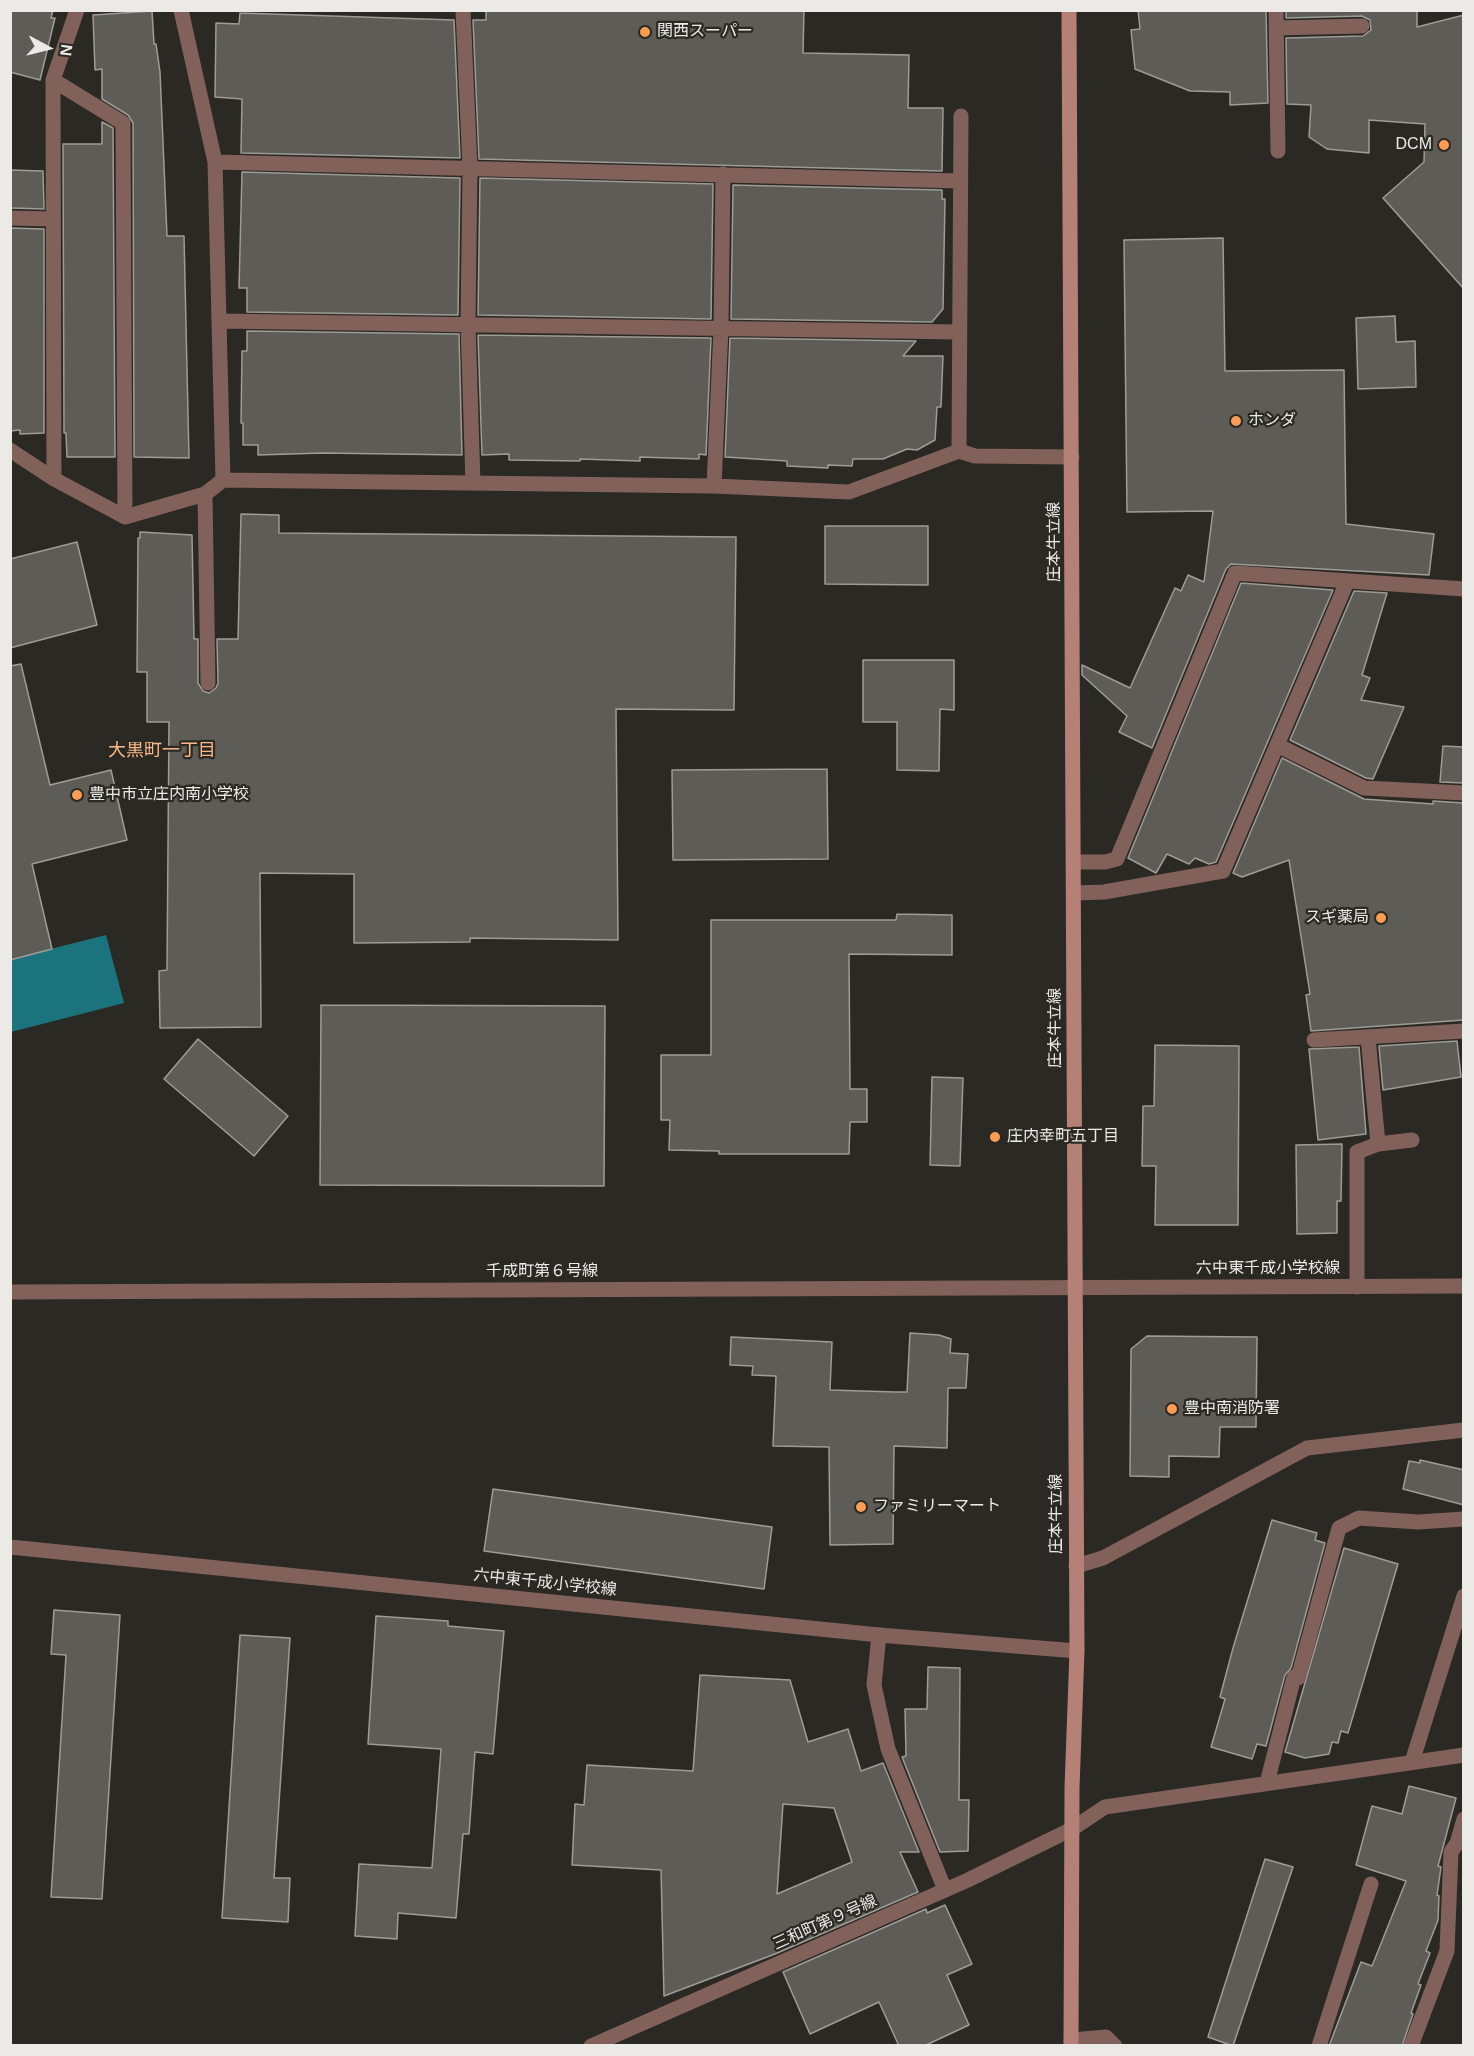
<!DOCTYPE html>
<meta charset="utf-8">
<style>
body{margin:0}
#map{position:relative;width:1474px;height:2056px;overflow:hidden;background:#2b2924;font-family:Helvetica,sans-serif}
canvas{display:block}
.frame{position:absolute;inset:0;border:12px solid #ebeae7;pointer-events:none}
.north{position:absolute;left:18px;top:18px;width:60px;height:60px;-webkit-text-stroke:4px #2b2924;paint-order:stroke;rotate:97deg;font-size:16px;font-weight:700;line-height:24px;text-align:center;color:#ebeae7}
.north::after{content:'';display:block;margin:auto;width:21px;height:27px;background:#ebeae7;clip-path:polygon(50% 0,100% 100%,50% 72%,0 100%)}
</style>
<div id="map">
<canvas width="1474" height="2056"></canvas>
<div class="frame"></div>
<div class="north">N</div>
</div>
<script>
const ctx = document.querySelector('canvas').getContext('2d');
ctx.lineJoin = 'round';
function fill(path, color) { ctx.fillStyle = color; ctx.fill(path, 'evenodd'); }
const toPath = rows => new Path2D(rows.map(r => 'M' + r).join(''));
function trace(path, color, width, dash) { ctx.strokeStyle = color; ctx.lineWidth = width; ctx.lineCap = dash ? 'butt' : 'round'; ctx.setLineDash(dash || []); ctx.stroke(path); }
function write(font, color, halo, rows, align = 'center') {
  ctx.font = font + ' Helvetica,"Noto Sans JP",sans-serif'; ctx.lineWidth = 4.5; ctx.setLineDash([]); ctx.textBaseline = 'middle'; ctx.strokeStyle = halo; ctx.fillStyle = color; for (const [text, x, y, turn = 0] of rows) {
    ctx.save(); ctx.translate(x, y); ctx.rotate((+turn || 0) * Math.PI / 180); ctx.textAlign = isNaN(turn) ? turn : align; if (halo) ctx.strokeText(text, 0, 0); ctx.fillText(text, 0, 0); ctx.restore();
  }
}
fill(toPath([
 [106,935,124,1003,11,1032,11,959]
]), '#1b747d');
const building = toPath([
 [10,10,53,10,51,18,55,18,40,80,10,72,10,10],
 [486,10,804,10,803,53,909,55,908,108,943,108,942,171,479,159,473,20,486,20,486,10],
 [1138,10,1266,10,1268,103,1230,105,1230,92,1190,91,1135,69,1131,30,1140,29,1138,10],
 [1286,10,1417,10,1417,27,1464,15,1464,289,1383,198,1424,162,1425,124,1369,120,1369,153,1327,149,1309,137,1311,105,1287,104,1286,38,1363,36,1371,30,1370,20,1362,16,1286,18,1286,10],
 [152,11,154,44,156,44,160,72,167,236,184,236,189,458,134,457,133,123,128,115,102,99,102,69,95,70,93,15,152,11],
 [240,13,454,20,460,158,241,153,242,99,215,97,216,23,239,24,240,13],
 [102,122,113,128,115,457,67,457,66,433,64,433,63,144,102,144,102,122],
 [10,170,43,171,44,209,10,208,10,170],
 [242,172,460,178,458,315,247,312,247,288,239,288,242,172],
 [480,178,713,184,711,319,478,315,480,178],
 [733,185,942,190,942,199,945,199,943,309,932,322,731,319,733,185],
 [10,228,44,229,44,433,20,434,20,430,10,431,10,228],
 [1223,238,1225,371,1344,370,1346,524,1434,534,1429,575,1231,564,1226,569,1152,748,1119,732,1127,716,1082,675,1082,665,1130,688,1175,588,1181,591,1188,575,1204,582,1213,511,1127,512,1124,240,1223,238],
 [1395,316,1396,342,1415,341,1416,387,1358,389,1356,318,1395,316],
 [247,331,459,334,462,455,323,453,258,455,258,445,243,445,243,423,241,423,242,351,247,351,247,331],
 [478,335,711,338,706,455,699,454,699,459,640,457,640,461,580,459,580,461,509,460,509,454,482,455,478,335],
 [730,338,916,341,903,356,943,356,941,407,937,407,935,440,917,450,907,449,883,459,853,459,852,466,828,465,828,468,787,466,787,461,725,457,730,338],
 [241,514,279,515,279,533,736,537,734,710,616,709,618,940,470,938,470,942,354,943,354,874,260,873,261,1027,160,1028,159,971,167,970,169,722,147,722,147,672,137,672,138,538,140,538,140,532,192,535,194,639,198,639,198,683,203,691,209,693,216,688,218,683,217,639,238,639,241,514],
 [825,526,928,526,928,585,825,584,825,526],
 [77,542,97,625,10,648,10,559,77,542],
 [1241,583,1333,590,1216,862,1209,864,1195,858,1189,864,1167,854,1156,873,1128,858,1241,583],
 [1354,591,1387,593,1362,675,1370,678,1361,700,1404,707,1373,779,1366,778,1290,740,1354,591],
 [863,660,954,660,954,710,940,709,939,771,897,770,897,722,863,722,863,660],
 [21,664,50,785,111,770,127,840,32,864,52,949,10,960,10,666,21,664],
 [1443,746,1464,747,1464,783,1440,782,1443,746],
 [1282,758,1364,799,1433,804,1433,801,1464,803,1464,1020,1311,1031,1306,995,1310,994,1289,860,1242,877,1233,873,1282,758],
 [827,769,828,859,673,860,672,770,827,769],
 [897,914,952,915,952,955,849,954,850,1089,867,1089,867,1122,850,1122,849,1154,719,1154,719,1151,669,1150,670,1120,661,1120,661,1055,711,1055,711,920,896,920,897,914],
 [321,1005,605,1006,604,1186,320,1185,321,1005],
 [198,1039,288,1116,254,1156,164,1079,198,1039],
 [1457,1041,1461,1077,1383,1090,1379,1046,1457,1041],
 [1155,1045,1239,1046,1238,1225,1155,1225,1156,1166,1142,1166,1143,1106,1154,1106,1155,1045],
 [1359,1047,1366,1134,1318,1140,1309,1049,1359,1047],
 [932,1077,963,1078,960,1166,930,1165,932,1077],
 [1342,1144,1341,1201,1337,1201,1337,1233,1297,1234,1296,1145,1342,1144],
 [910,1333,939,1335,951,1339,950,1353,968,1354,966,1388,948,1388,947,1448,894,1446,893,1544,830,1545,829,1447,773,1446,776,1376,752,1375,753,1366,730,1365,731,1337,832,1342,830,1390,895,1392,907,1392,910,1333],
 [1147,1336,1257,1337,1256,1427,1220,1427,1219,1457,1169,1456,1169,1477,1130,1476,1131,1349,1147,1336],
 [1420,1460,1464,1470,1464,1505,1403,1489,1409,1461,1420,1463,1420,1460],
 [493,1489,772,1527,764,1589,484,1551,493,1489],
 [1272,1520,1317,1533,1315,1540,1325,1543,1291,1668,1285,1675,1266,1746,1257,1744,1252,1759,1211,1747,1225,1699,1220,1697,1233,1648,1272,1520],
 [1344,1548,1398,1564,1348,1733,1341,1731,1338,1743,1332,1742,1329,1754,1305,1758,1285,1752,1344,1548],
 [54,1610,120,1615,102,1899,51,1897,66,1655,51,1654,54,1610],
 [376,1616,448,1621,448,1626,504,1631,493,1754,475,1752,469,1834,463,1834,456,1918,398,1913,397,1939,355,1936,359,1864,432,1868,441,1749,368,1744,376,1616],
 [240,1635,290,1638,274,1878,290,1878,288,1922,222,1918,240,1635],
 [928,1667,960,1668,959,1800,969,1800,968,1851,940,1852,902,1757,906,1756,905,1709,927,1709,928,1667],
 [700,1675,790,1680,808,1742,848,1729,861,1771,883,1763,919,1852,900,1852,918,1892,775,1954,664,1996,661,1870,572,1865,575,1804,584,1805,587,1765,693,1771,700,1675],
 [783,1804,834,1808,852,1862,777,1894,783,1804],
 [1409,1786,1456,1798,1438,1866,1441,1867,1437,1895,1439,1896,1438,1920,1426,1951,1430,1953,1418,1984,1421,1985,1411,2013,1413,2014,1402,2046,1329,2046,1361,1962,1372,1966,1406,1881,1356,1865,1372,1806,1402,1814,1409,1786],
 [1265,1859,1293,1867,1233,2046,1208,2037,1265,1859],
 [945,1905,972,1964,947,1975,969,2025,924,2046,899,2046,879,2002,810,2034,783,1972,926,1909,927,1913,945,1905]
]);
fill(building, '#5e5c57');
trace(building, '#9e9c96', 1.5);
trace(toPath([
 [879,1635,874,1685,888,1749,945,1890]
]), '#82615a', 15);
trace(toPath([
 [181,10,215,162,223,480,714,486,849,492,959,451,975,456,1072,457],
 [463,10,470,168,468,324,473,483],
 [1276,10,1278,151],
 [1276,28,1362,26],
 [53,80,123,123,125,517],
 [215,162,960,181],
 [10,218,52,219],
 [219,321,959,332],
 [10,450,54,479,125,517,205,494,223,480],
 [959,451,961,116],
 [54,479,53,80,77,10],
 [714,486,721,328,723,174],
 [205,494,208,683],
 [1279,746,1364,788,1464,793],
 [1074,862,1105,862,1117,859,1235,573,1464,589],
 [1074,893,1104,892,1223,871,1347,582],
 [1314,1040,1464,1031],
 [1378,1144,1412,1140],
 [1357,1287,1357,1152,1378,1144,1368,1037],
 [1076,1566,1103,1558,1307,1448,1464,1430],
 [1412,1762,1464,1596],
 [1267,1783,1294,1677,1298,1678,1339,1528,1359,1518,1418,1522,1464,1519],
 [1464,1819,1457,1843,1464,1842],
 [1071,2040,1106,2037,1115,2046],
 [591,2046,968,1880,1072,1829,1105,1807,1464,1755],
 [1319,2046,1371,1884],
 [1411,2046,1447,1951,1451,1852,1457,1843]
]), '#82615a', 15);
trace(toPath([
 [10,1292,1464,1286],
 [10,1547,879,1635,1077,1651]
]), '#82615a', 15);
trace(toPath([
 [1069,10,1077,1651,1072,1788,1071,2046]
]), '#b58075', 15);
for (const [x, y, r, color] of [
 [645,32,6,"#fc9d53"],
 [1444,145,6,"#fc9d53"],
 [1236,421,6,"#fc9d53"],
 [77,795,6,"#fc9d53"],
 [1381,918,6,"#fc9d53"],
 [995,1137,6,"#fc9d53"],
 [1172,1409,6,"#fc9d53"],
 [861,1507,6,"#fc9d53"]
]) { const dot = new Path2D(); dot.arc(x, y, r, 0, 2 * Math.PI); ctx.fillStyle = color; ctx.fill(dot); trace(dot, '#2b2924', 2); }
write('16px', '#ebeae7', '#2b2924', [
 ["関西スーパー",657,32],
 ["DCM",1432,145,"right"],
 ["ホンダ",1248,421],
 ["豊中市立庄内南小学校",89,795],
 ["スギ薬局",1369,918,"right"],
 ["庄内幸町五丁目",1007,1137],
 ["豊中南消防署",1184,1409],
 ["ファミリーマート",873,1507]
], 'left');
write('16px', '#ebeae7', '#2b2924', [
 ["庄本牛立線",1055,542,-90],
 ["庄本牛立線",1056,1028,-90],
 ["六中東千成小学校線",1268,1269],
 ["千成町第６号線",542,1272],
 ["庄本牛立線",1057,1514,-90],
 ["六中東千成小学校線",545,1583,6],
 ["三和町第９号線",825,1923,-24]
]);
write('18px', '#fab787', '#2b2924', [
 ["大黒町一丁目",162,751]
]);
</script>
